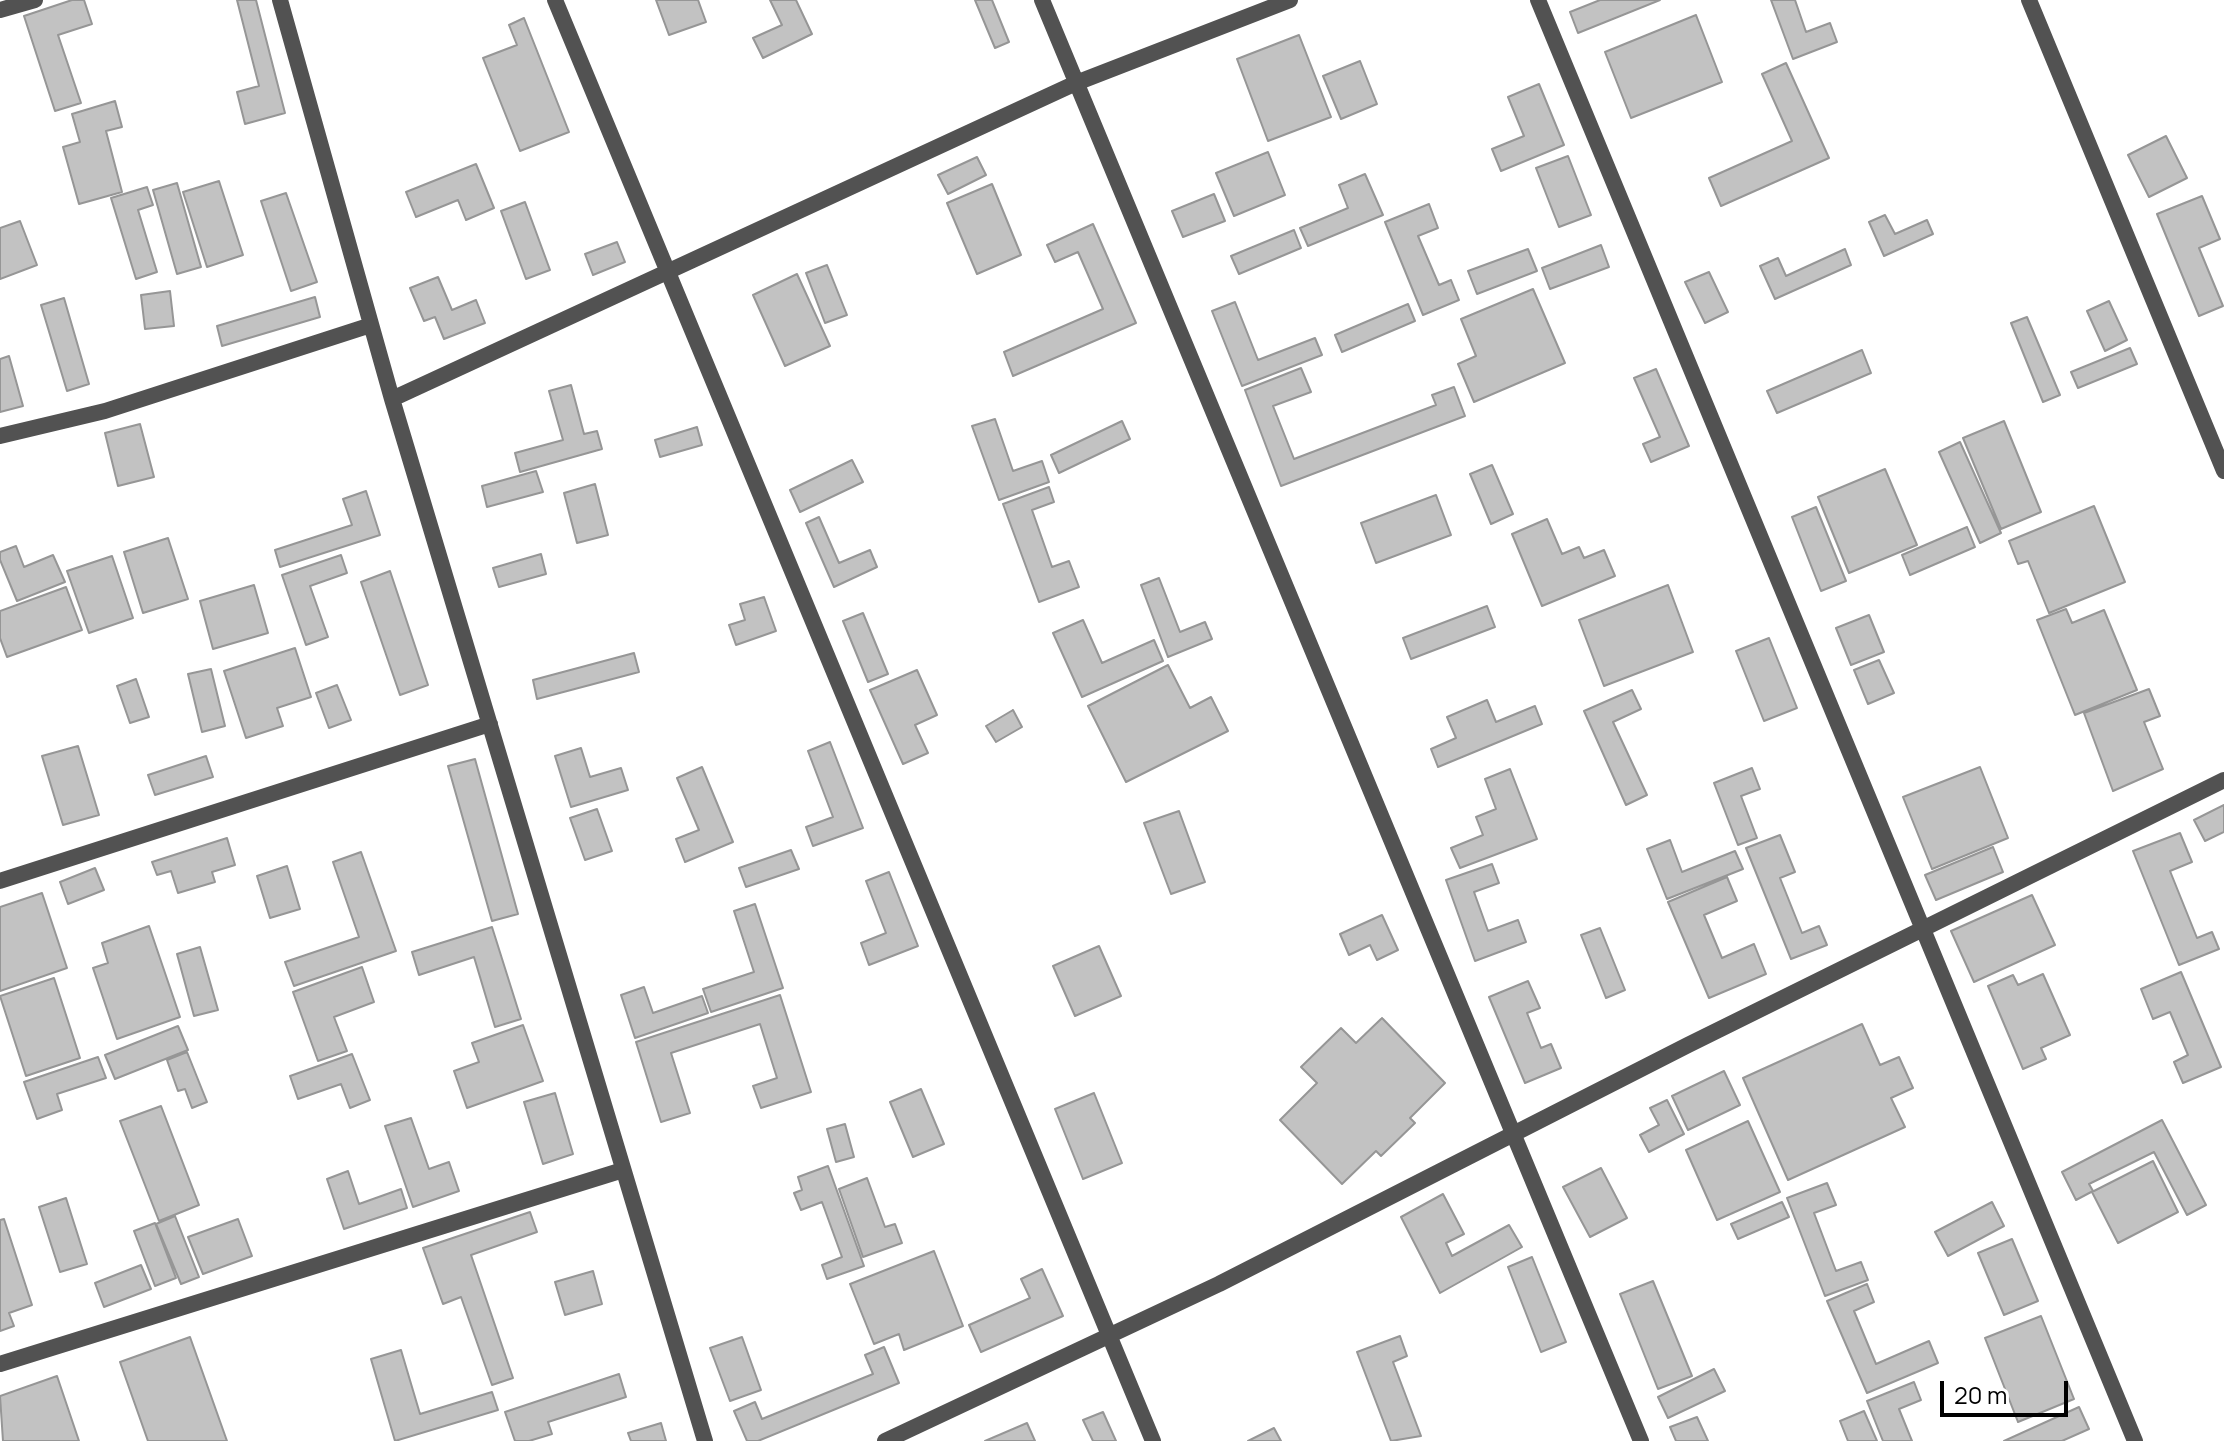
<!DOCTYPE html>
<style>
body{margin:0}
#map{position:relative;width:2224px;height:1441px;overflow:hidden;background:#fff;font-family:Manrope,sans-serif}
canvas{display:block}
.scale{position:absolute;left:1940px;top:1381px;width:128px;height:36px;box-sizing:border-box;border:4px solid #000;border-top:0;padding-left:10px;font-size:24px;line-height:28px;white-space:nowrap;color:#000;-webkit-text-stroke:6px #fff;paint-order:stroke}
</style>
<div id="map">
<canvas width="2224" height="1441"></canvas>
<div class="scale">20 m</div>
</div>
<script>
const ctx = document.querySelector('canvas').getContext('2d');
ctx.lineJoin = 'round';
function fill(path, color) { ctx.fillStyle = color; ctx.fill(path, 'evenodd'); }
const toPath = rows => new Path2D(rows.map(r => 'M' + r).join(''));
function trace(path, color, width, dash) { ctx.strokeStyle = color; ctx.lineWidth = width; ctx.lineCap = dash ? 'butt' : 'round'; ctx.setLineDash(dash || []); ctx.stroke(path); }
const building = toPath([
 [72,0,84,0,92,24,58,35,81,103,55,111,24,16,72,0],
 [237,0,256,0,285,113,245,124,237,92,259,86,237,0],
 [656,0,698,0,706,22,669,35,656,0],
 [770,0,796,0,812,34,763,58,753,38,782,25,770,0],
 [975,0,992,0,1009,42,995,48,975,0],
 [1600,0,1660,0,1578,33,1570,12,1600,0],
 [1771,0,1795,0,1806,32,1830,23,1837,42,1793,59,1771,0],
 [1696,15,1722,82,1631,118,1605,52,1696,15],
 [524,18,569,132,520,151,483,58,517,45,509,25,524,18],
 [1299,35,1331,117,1268,141,1237,59,1299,35],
 [1360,61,1377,104,1341,119,1323,76,1360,61],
 [1786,63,1829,158,1721,206,1709,178,1792,141,1762,74,1786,63],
 [1539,84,1564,145,1501,171,1492,149,1524,136,1508,97,1539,84],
 [115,101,122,127,106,131,122,192,79,204,63,147,80,142,72,114,115,101],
 [2166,136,2187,178,2149,197,2128,155,2166,136],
 [1268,152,1285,195,1234,216,1216,173,1268,152],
 [1568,156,1591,215,1559,227,1536,168,1568,156],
 [977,157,986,175,948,194,938,175,977,157],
 [476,164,494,208,466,220,458,200,416,217,406,192,476,164],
 [1365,174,1383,215,1308,246,1300,228,1348,208,1339,185,1365,174],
 [219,181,243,255,207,267,183,192,219,181],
 [177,183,201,267,177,274,153,190,177,183],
 [992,184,1021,255,977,274,947,203,992,184],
 [147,187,153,205,138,210,157,272,136,279,111,198,147,187],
 [286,193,317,282,291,291,261,201,286,193],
 [1214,194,1225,221,1183,237,1172,211,1214,194],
 [2202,196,2220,239,2199,248,2223,306,2199,316,2157,214,2202,196],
 [525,202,550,270,526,279,501,211,525,202],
 [1429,204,1438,228,1418,236,1439,285,1451,280,1459,300,1423,315,1385,222,1429,204],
 [1885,215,1895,234,1927,220,1933,234,1884,256,1869,222,1885,215],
 [20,221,37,265,0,279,0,228,20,221],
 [1093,224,1136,323,1013,376,1004,352,1103,309,1078,252,1055,262,1047,245,1093,224],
 [1294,230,1301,248,1239,274,1231,256,1294,230],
 [617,242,625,262,593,275,585,254,617,242],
 [1601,245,1609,267,1550,289,1542,268,1601,245],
 [1528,249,1537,271,1477,294,1468,271,1528,249],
 [1845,249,1851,265,1775,299,1760,266,1778,258,1786,276,1845,249],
 [827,265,847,315,825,323,806,273,827,265],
 [1709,272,1728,312,1705,323,1685,282,1709,272],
 [797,274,830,346,785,366,753,295,797,274],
 [438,277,452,310,476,300,485,323,444,339,435,317,424,321,410,288,438,277],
 [1533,289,1565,363,1474,402,1458,364,1476,356,1461,319,1533,289],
 [170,291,174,326,145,329,141,295,170,291],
 [315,297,320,317,222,346,217,326,315,297],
 [64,298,89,384,67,391,41,305,64,298],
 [2109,301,2127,340,2105,351,2087,311,2109,301],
 [1235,302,1258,360,1315,338,1322,355,1242,386,1212,311,1235,302],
 [1408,304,1415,321,1342,352,1335,335,1408,304],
 [2027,317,2060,395,2043,402,2011,323,2027,317],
 [2130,348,2137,364,2078,388,2071,372,2130,348],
 [1862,350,1871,373,1777,413,1767,391,1862,350],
 [9,356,23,406,0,412,0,359,9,356],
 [1301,368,1311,392,1273,406,1294,459,1436,405,1432,395,1454,387,1465,416,1281,486,1245,390,1301,368],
 [1656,369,1689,446,1651,462,1643,444,1660,437,1634,378,1656,369],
 [571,385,584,434,597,431,602,449,520,472,515,453,563,440,549,391,571,385],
 [995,419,1013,471,1042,461,1049,482,999,500,972,426,995,419],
 [1122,421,1130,439,1059,473,1051,455,1122,421],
 [2004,421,2041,512,2001,529,1963,438,2004,421],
 [140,424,154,477,118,486,105,433,140,424],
 [697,427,702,445,660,457,655,440,697,427],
 [1960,442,2001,533,1980,543,1939,452,1960,442],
 [852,460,863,482,800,512,790,490,852,460],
 [1492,465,1513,514,1491,524,1470,474,1492,465],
 [1885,469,1917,545,1849,573,1818,497,1885,469],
 [536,471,543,492,487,507,482,486,536,471],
 [595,484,608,535,577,543,564,493,595,484],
 [1049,487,1054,502,1032,510,1052,567,1069,561,1079,587,1039,602,1003,504,1049,487],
 [366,491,380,535,280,567,275,550,352,525,343,499,366,491],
 [1436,495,1451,535,1376,563,1361,523,1436,495],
 [2094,506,2125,582,2049,613,2028,561,2018,564,2009,541,2094,506],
 [1816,507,1846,581,1821,591,1792,517,1816,507],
 [819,517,839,563,870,550,877,567,834,587,806,523,819,517],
 [1547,519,1562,554,1579,547,1584,558,1604,550,1615,576,1542,606,1512,534,1547,519],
 [1967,527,1975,547,1910,575,1902,555,1967,527],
 [168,538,188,599,143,613,124,552,168,538],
 [16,546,24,567,53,555,65,582,17,601,0,560,0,552,16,546],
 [541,554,546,574,499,587,493,568,541,554],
 [341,555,347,573,310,586,328,637,306,645,282,575,341,555],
 [112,556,133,618,89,633,67,571,112,556],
 [390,571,428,685,400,695,361,582,390,571],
 [1159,578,1180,632,1205,622,1212,639,1168,657,1141,585,1159,578],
 [254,585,268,633,213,649,200,601,254,585],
 [1668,585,1693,652,1604,686,1579,620,1668,585],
 [66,587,82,630,7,657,0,638,0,611,66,587],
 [764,597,776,631,736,645,729,625,745,620,740,604,764,597],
 [1487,606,1495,627,1411,659,1403,638,1487,606],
 [2066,609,2072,623,2104,610,2137,690,2075,715,2037,620,2066,609],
 [863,613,888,674,868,682,843,621,863,613],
 [1869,615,1884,652,1851,665,1836,628,1869,615],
 [1083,620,1102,663,1154,640,1163,661,1082,697,1053,633,1083,620],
 [1769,638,1797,708,1764,721,1736,651,1769,638],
 [295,648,311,697,277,708,283,726,246,738,224,671,295,648],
 [634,653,639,672,537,699,533,680,634,653],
 [1879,660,1894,693,1868,704,1854,670,1879,660],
 [1168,665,1190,708,1211,697,1228,731,1126,782,1088,706,1168,665],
 [211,669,225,726,202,732,188,674,211,669],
 [917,670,937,715,915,725,928,753,903,764,870,690,917,670],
 [136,679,149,717,130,723,117,686,136,679],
 [337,685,351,720,329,728,316,693,337,685],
 [2149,689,2160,716,2144,722,2163,769,2113,791,2084,713,2149,689],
 [1632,690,1641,709,1613,722,1647,795,1626,805,1584,711,1632,690],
 [1487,700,1496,722,1535,706,1542,724,1438,767,1431,749,1456,738,1447,717,1487,700],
 [1013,710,1022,727,996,742,986,726,1013,710],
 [830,742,863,828,813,846,806,827,833,817,808,751,830,742],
 [78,746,99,815,63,825,42,756,78,746],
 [581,748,590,777,621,768,628,790,571,807,555,756,581,748],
 [206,756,213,777,155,795,148,775,206,756],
 [475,759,518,914,492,921,448,766,475,759],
 [702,767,733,842,685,862,676,839,699,830,677,778,702,767],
 [1980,767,2008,838,1932,869,1903,797,1980,767],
 [1752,768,1760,789,1741,796,1757,838,1738,845,1714,783,1752,768],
 [1510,769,1537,839,1460,868,1451,848,1483,835,1476,817,1496,809,1485,779,1510,769],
 [2224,805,2224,832,2205,841,2194,820,2224,805],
 [597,809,612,851,585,860,570,818,597,809],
 [1179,811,1205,882,1171,894,1144,823,1179,811],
 [2180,833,2192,862,2170,871,2197,938,2212,932,2219,949,2179,965,2133,851,2180,833],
 [1780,835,1795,872,1780,878,1802,933,1819,926,1827,945,1791,959,1746,848,1780,835],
 [227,838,235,865,212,872,215,882,178,893,171,871,157,875,152,862,227,838],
 [1670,840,1682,872,1735,851,1743,869,1667,899,1647,849,1670,840],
 [1993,847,2003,872,1936,900,1925,875,1993,847],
 [791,850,799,869,746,887,739,868,791,850],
 [361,852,396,951,294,986,285,962,359,937,333,862,361,852],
 [1492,864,1499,883,1474,892,1488,931,1518,920,1526,942,1475,961,1446,880,1492,864],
 [287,866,300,909,270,918,257,876,287,866],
 [95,868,104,890,68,904,60,882,95,868],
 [889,872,918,946,869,965,861,943,886,933,866,881,889,872],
 [1727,877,1737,901,1704,915,1722,958,1754,944,1766,974,1709,998,1668,902,1727,877],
 [42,893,67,968,0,991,0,907,42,893],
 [2032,895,2055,945,1974,982,1951,931,2032,895],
 [755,904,783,988,711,1012,703,989,754,972,734,911,755,904],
 [1382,915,1398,950,1377,960,1370,945,1349,955,1340,934,1382,915],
 [149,926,180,1017,117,1039,93,968,108,963,102,943,149,926],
 [492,927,521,1019,495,1027,474,957,419,975,412,952,492,927],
 [1600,928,1625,990,1606,998,1581,935,1600,928],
 [1099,946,1121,996,1075,1016,1053,966,1099,946],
 [200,947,218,1010,194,1016,177,954,200,947],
 [362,967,374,1002,334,1017,347,1051,318,1061,293,992,362,967],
 [2181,972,2221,1067,2183,1083,2174,1062,2188,1055,2170,1012,2153,1019,2141,989,2181,972],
 [2043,974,2070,1035,2041,1048,2046,1059,2023,1069,1988,986,2013,975,2018,985,2043,974],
 [54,978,80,1058,26,1076,0,996,54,978],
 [1528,981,1540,1008,1527,1013,1541,1048,1551,1044,1561,1068,1525,1083,1489,997,1528,981],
 [644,987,653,1013,702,996,708,1013,635,1038,621,995,644,987],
 [780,995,811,1092,761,1108,753,1086,777,1078,760,1024,671,1053,690,1113,661,1122,636,1042,780,995],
 [1382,1018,1445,1083,1410,1118,1415,1123,1381,1156,1376,1151,1342,1184,1280,1120,1317,1083,1301,1067,1341,1028,1356,1043,1382,1018],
 [1862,1024,1880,1065,1899,1057,1913,1088,1891,1098,1905,1127,1788,1180,1743,1078,1862,1024],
 [523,1025,543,1081,467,1108,454,1071,479,1062,472,1043,523,1025],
 [178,1026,188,1050,115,1079,105,1055,178,1026],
 [187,1052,207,1102,192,1108,185,1089,178,1091,167,1060,187,1052],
 [352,1054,370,1100,350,1108,341,1084,298,1099,290,1076,352,1054],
 [98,1057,106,1078,57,1094,62,1110,37,1119,24,1082,98,1057],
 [1724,1071,1740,1105,1688,1130,1672,1096,1724,1071],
 [921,1089,944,1144,913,1157,890,1102,921,1089],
 [555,1093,573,1154,543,1164,524,1102,555,1093],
 [1094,1093,1122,1163,1083,1179,1055,1109,1094,1093],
 [1667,1100,1684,1134,1649,1152,1640,1135,1659,1125,1650,1108,1667,1100],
 [161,1106,199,1205,159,1221,120,1121,161,1106],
 [411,1118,429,1169,449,1162,459,1191,413,1207,385,1126,411,1118],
 [2162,1120,2206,1205,2187,1215,2154,1152,2089,1184,2093,1191,2076,1200,2062,1172,2162,1120],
 [1748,1121,1780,1192,1717,1220,1686,1150,1748,1121],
 [845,1124,854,1157,836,1162,827,1129,845,1124],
 [2153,1161,2178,1212,2118,1243,2092,1192,2153,1161],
 [828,1166,864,1266,827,1279,822,1265,842,1257,822,1202,801,1210,794,1193,802,1190,798,1177,828,1166],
 [1601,1168,1627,1218,1590,1237,1563,1187,1601,1168],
 [348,1171,359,1204,401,1189,407,1208,344,1229,327,1179,348,1171],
 [867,1178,885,1227,895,1224,902,1243,863,1257,839,1189,867,1178],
 [1827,1183,1836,1205,1814,1213,1836,1271,1861,1262,1868,1280,1825,1296,1787,1198,1827,1183],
 [1443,1194,1464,1234,1446,1243,1452,1256,1509,1225,1522,1247,1440,1293,1401,1217,1443,1194],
 [66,1198,87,1264,60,1272,39,1207,66,1198],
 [1782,1202,1789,1217,1738,1239,1731,1224,1782,1202],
 [1992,1202,2004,1226,1948,1256,1935,1232,1992,1202],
 [530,1212,537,1232,471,1255,513,1378,492,1385,461,1297,443,1304,423,1248,530,1212],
 [175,1216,199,1277,181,1284,156,1224,175,1216],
 [4,1219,32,1305,9,1313,14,1326,0,1331,0,1220,4,1219],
 [238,1219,252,1256,203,1274,188,1237,238,1219],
 [155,1223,176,1278,155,1286,134,1231,155,1223],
 [2012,1239,2038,1301,2004,1315,1978,1253,2012,1239],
 [934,1251,963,1326,904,1350,899,1334,874,1344,850,1284,934,1251],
 [1532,1257,1566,1342,1541,1352,1508,1267,1532,1257],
 [141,1265,151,1289,104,1307,95,1283,141,1265],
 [1042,1269,1063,1316,981,1352,969,1325,1030,1298,1021,1279,1042,1269],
 [593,1271,602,1304,565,1315,555,1282,593,1271],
 [1653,1281,1692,1376,1658,1389,1620,1294,1653,1281],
 [1867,1284,1874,1302,1854,1311,1876,1364,1929,1341,1938,1363,1867,1393,1827,1301,1867,1284],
 [2041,1316,2074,1399,2018,1422,1985,1338,2041,1316],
 [1400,1336,1407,1356,1393,1362,1421,1436,1391,1441,1357,1352,1400,1336],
 [190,1337,227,1441,148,1441,120,1362,190,1337],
 [742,1337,761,1390,730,1401,710,1348,742,1337],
 [884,1347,899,1383,758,1441,747,1441,734,1411,755,1402,762,1419,873,1374,865,1355,884,1347],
 [401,1350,420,1414,492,1392,498,1410,395,1441,371,1359,401,1350],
 [1714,1369,1725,1391,1668,1418,1658,1397,1714,1369],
 [619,1374,626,1397,548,1422,552,1434,529,1441,515,1441,505,1412,619,1374],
 [57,1376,79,1441,3,1441,0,1396,57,1376],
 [1914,1382,1921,1400,1899,1409,1912,1441,1883,1441,1867,1401,1914,1382],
 [2079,1407,2089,1429,2062,1441,2004,1441,2079,1407],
 [1864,1411,1877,1441,1848,1441,1840,1421,1864,1411],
 [1103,1412,1116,1441,1093,1441,1083,1420,1103,1412],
 [1697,1417,1708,1441,1676,1441,1670,1427,1697,1417],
 [661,1423,666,1441,631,1441,628,1433,661,1423],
 [1027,1423,1035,1441,985,1441,1027,1423],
 [1274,1428,1281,1441,1248,1441,1274,1428]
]);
fill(building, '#c2c2c2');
trace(building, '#969696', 2);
trace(toPath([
 [280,0,392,399,705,1441],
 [555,0,1153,1441],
 [1042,0,1641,1441],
 [1538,0,2135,1441],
 [2029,0,2224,471],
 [0,10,35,0],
 [392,399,1076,83,1290,0],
 [0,436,105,411,371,325],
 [0,881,490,724],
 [0,1364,623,1170],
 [885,1441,1219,1284,1688,1045,2224,780]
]), '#525252', 16);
</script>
